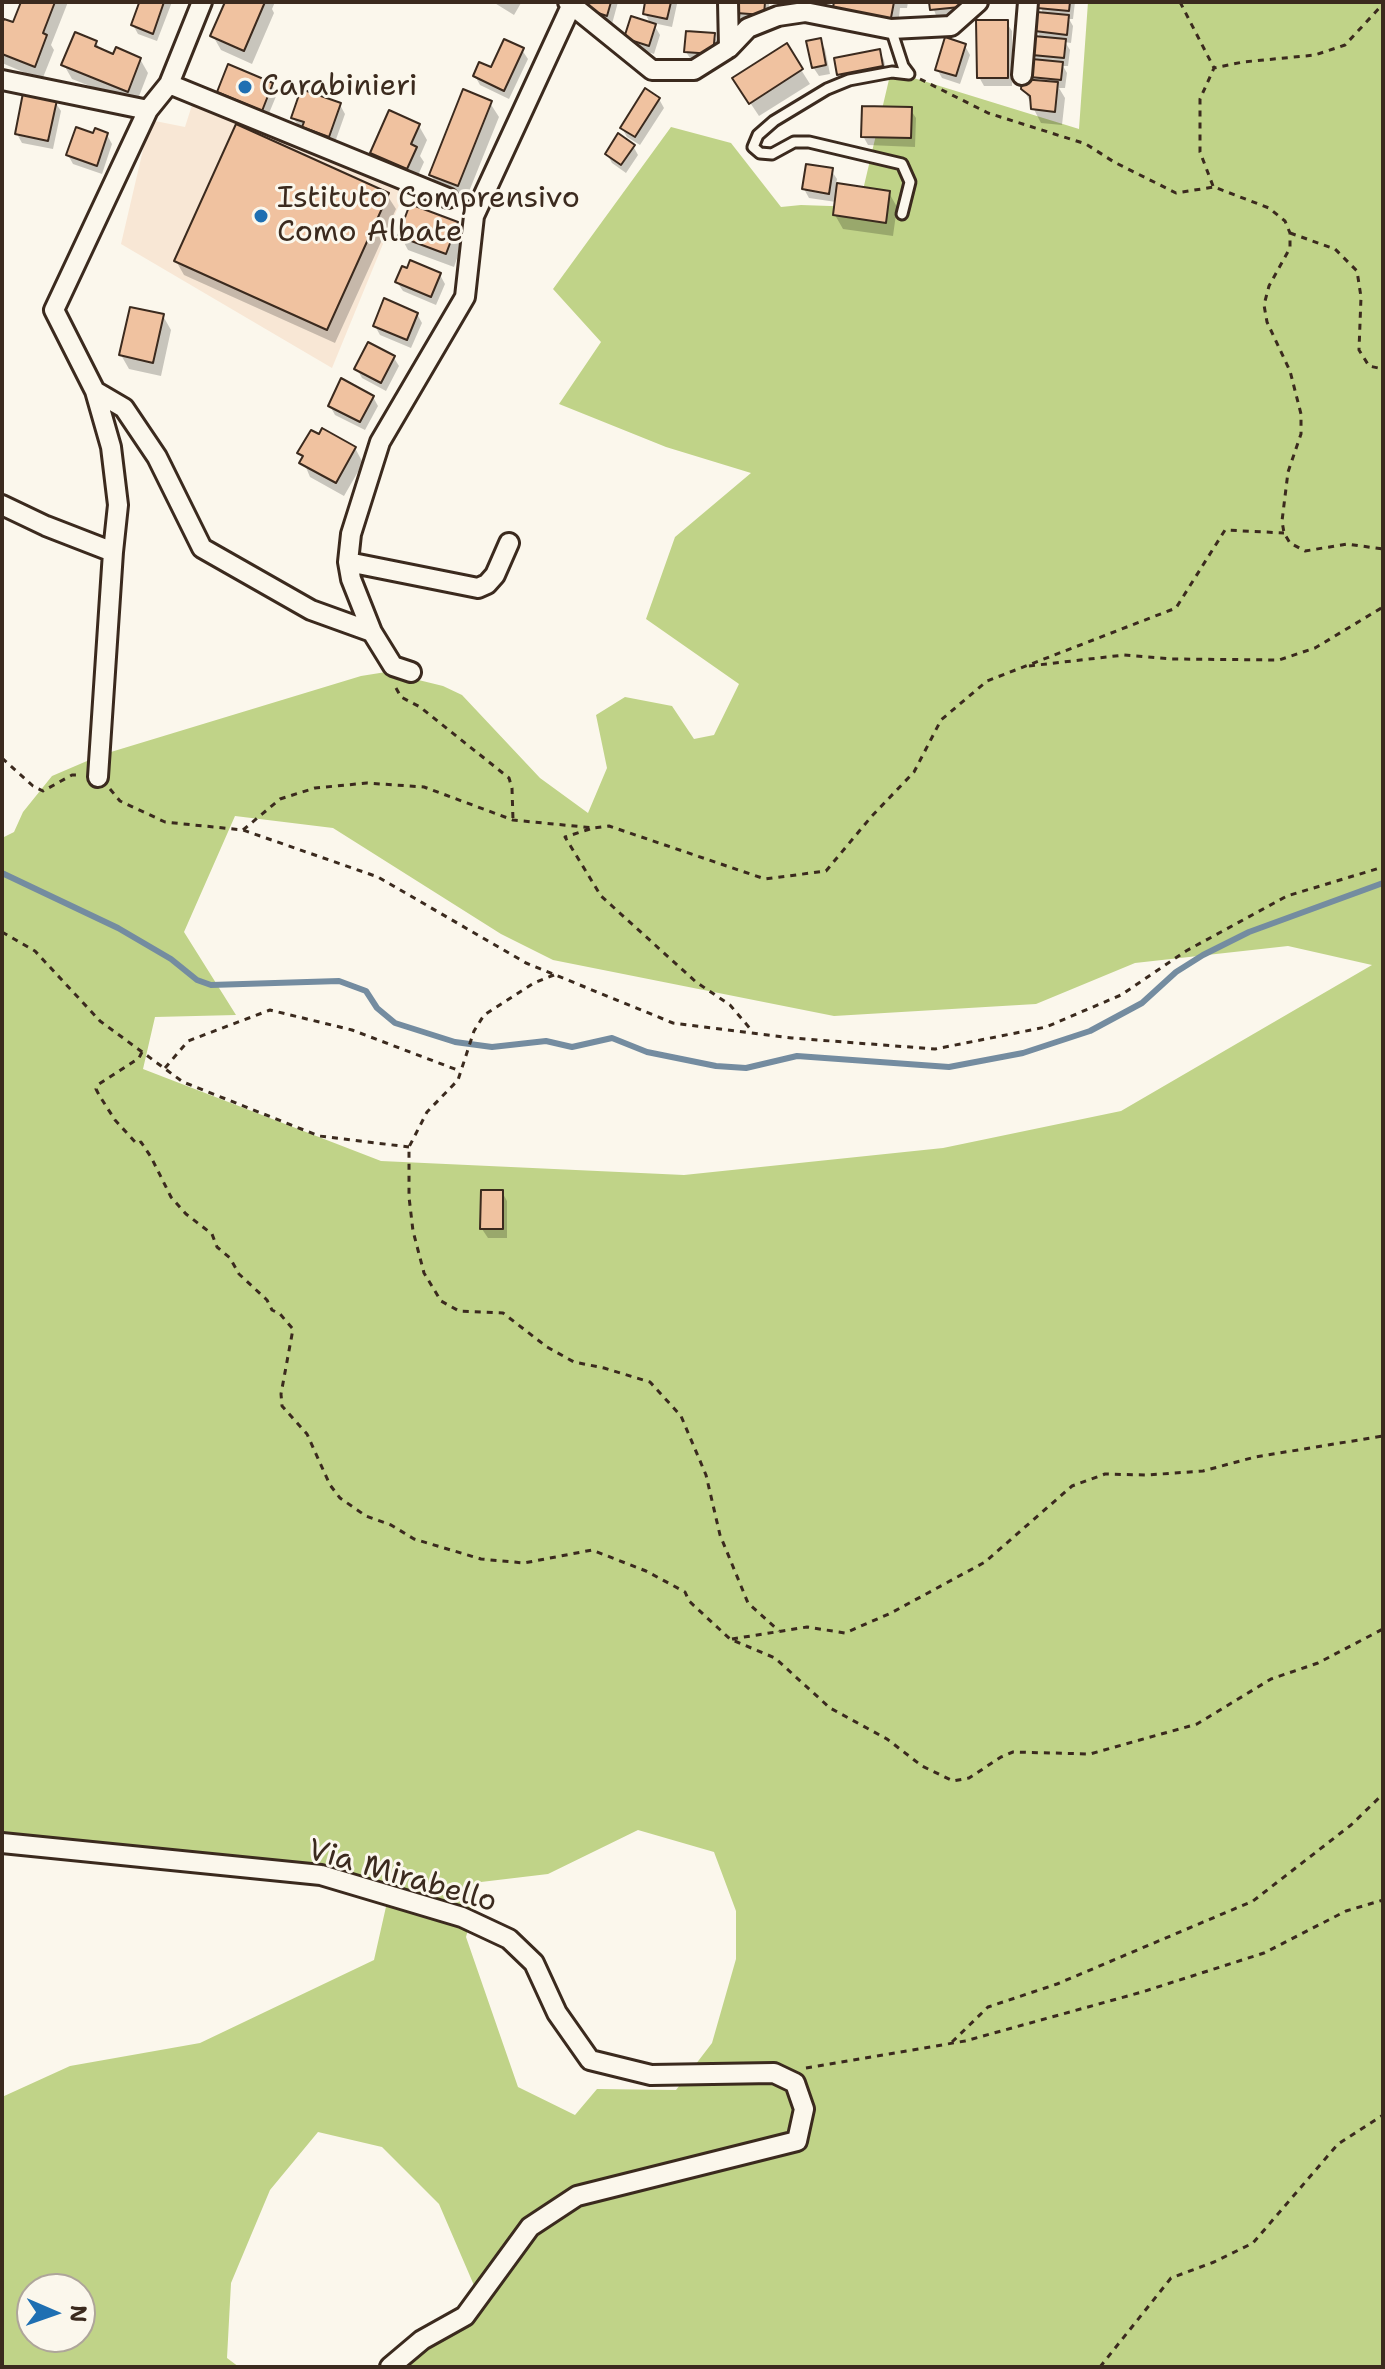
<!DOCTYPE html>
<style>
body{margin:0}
#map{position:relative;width:1385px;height:2369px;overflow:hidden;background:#fbf7ec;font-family:"Shantell Sans",sans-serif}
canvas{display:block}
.frame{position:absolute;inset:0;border:4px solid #3b2a1e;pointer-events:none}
.north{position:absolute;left:16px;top:2273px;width:80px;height:80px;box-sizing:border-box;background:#fbf7ec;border:2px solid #aea59a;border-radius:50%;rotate:92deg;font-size:22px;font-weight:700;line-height:32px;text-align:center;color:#3b2a1e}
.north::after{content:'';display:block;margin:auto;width:28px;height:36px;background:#1f6fb2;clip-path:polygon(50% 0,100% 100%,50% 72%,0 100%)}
</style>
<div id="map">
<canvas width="1385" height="2369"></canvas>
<div class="frame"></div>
<div class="north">N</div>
</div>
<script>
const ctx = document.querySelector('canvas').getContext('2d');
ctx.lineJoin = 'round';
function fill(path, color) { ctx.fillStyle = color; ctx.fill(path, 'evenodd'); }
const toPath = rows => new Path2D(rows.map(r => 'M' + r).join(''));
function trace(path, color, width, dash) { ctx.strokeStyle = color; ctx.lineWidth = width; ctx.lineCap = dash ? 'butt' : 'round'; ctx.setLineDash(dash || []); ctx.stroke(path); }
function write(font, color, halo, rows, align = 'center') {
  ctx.font = font + ' "Shantell Sans",sans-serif'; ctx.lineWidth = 6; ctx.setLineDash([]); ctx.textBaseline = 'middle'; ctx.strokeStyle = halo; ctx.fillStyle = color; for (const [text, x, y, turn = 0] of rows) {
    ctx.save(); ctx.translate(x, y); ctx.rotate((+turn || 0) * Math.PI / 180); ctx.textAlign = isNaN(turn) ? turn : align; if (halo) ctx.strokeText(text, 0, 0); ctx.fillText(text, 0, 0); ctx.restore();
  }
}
fill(toPath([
 [193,102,406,188,332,368,121,244,150,120,185,127]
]), '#f8e7d5');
fill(toPath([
 [1088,2,1383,2,1383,2367,394,2367,476,2290,439,2204,382,2147,318,2132,270,2190,231,2283,227,2358,239,2367,2,2367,2,2097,70,2066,200,2043,374,1960,390,1889,2,1842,2,838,14,832,23,812,52,776,101,755,361,676,386,672,443,686,462,695,540,778,588,813,607,768,596,715,625,697,672,706,694,739,714,735,739,684,646,619,675,537,751,473,666,447,559,404,601,342,553,289,671,127,731,143,781,207,801,205,859,207,891,71,1079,129],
 [235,816,333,828,501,934,553,960,834,1016,1036,1004,1135,963,1288,946,1372,965,1121,1111,943,1148,684,1175,381,1161,143,1069,155,1017,236,1015,184,932],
 [638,1830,714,1852,736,1911,736,1959,712,2043,676,2090,597,2089,575,2115,518,2087,466,1937,481,1882,548,1874],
 [32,2289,80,2289,80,2337,32,2337]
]), '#c0d388');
fill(toPath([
 [23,2,68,2,51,45,54,50,42,80,2,63,2,29,14,25],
 [137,2,172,2,157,41,138,34,133,25,140,7],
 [227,2,275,2,272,9,274,13,252,64,221,50,213,36],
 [493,2,521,2,521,3,514,15],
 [590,2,618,2,612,24,593,18],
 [647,2,675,2,677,4,672,27,653,23,660,35,654,54,631,47,626,38,651,25,645,13],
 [739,2,769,2,768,23,743,21,738,12],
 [836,2,897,3,908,2,907,8,900,8,897,36,843,26,832,8,837,9],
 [931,2,963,2,964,16,937,18],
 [1040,2,1075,2,1073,19,1069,19,1073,26,1071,43,1065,42,1070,50,1068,66,1063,66,1067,73,1065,88,1059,88,1065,98,1062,125,1041,123,1023,88,1035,82,1032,77,1038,62,1034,54,1041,39,1037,31,1043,15],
 [1006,22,1012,31,1012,86,984,86,979,77],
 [713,35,719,44,717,63,692,61,686,52],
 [820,40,825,49,830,74,819,76,813,67],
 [96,42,101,51,115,56,140,59,148,73,136,104,72,79,64,65],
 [786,46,810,84,759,116,743,92],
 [965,46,970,55,960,84,942,78,937,69],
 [522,50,528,59,509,99,480,85,475,76,492,70],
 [879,51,884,60,887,75,844,83,839,74],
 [272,85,277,94,267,118,224,100,219,91],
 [659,99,664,108,640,145,627,137,622,128],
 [55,102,61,111,53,149,22,143,17,134],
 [490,103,499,117,466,199,439,189,431,175],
 [340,105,345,114,334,145,310,136,306,129,299,126,293,118],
 [910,109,916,118,915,147,868,145,863,136],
 [419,126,427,140,420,156,424,162,415,182,381,167,373,153],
 [94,135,107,135,112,144,102,174,73,164,68,155],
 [633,146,638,155,626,173,612,163,607,154],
 [831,170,837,179,836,185,889,193,897,207,893,236,843,229,835,215,836,202,809,198,804,189],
 [387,195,396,209,335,343,184,275,176,261],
 [456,224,464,238,454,267,408,250,400,235],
 [440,275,445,284,436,305,403,291,397,282],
 [417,314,422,323,411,348,380,335,375,326],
 [163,316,171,330,161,376,129,369,121,355],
 [394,358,399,366,386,391,362,378,357,369],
 [373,397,378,406,365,430,335,415,330,406],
 [355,448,363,463,344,496,310,477,300,453],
 [502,1192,507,1201,507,1238,488,1238,482,1229]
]), '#0003');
trace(toPath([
 [2,873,118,928,171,959,197,980,211,985,339,981,366,991,377,1008,395,1023,455,1042,492,1047,546,1041,572,1047,612,1038,647,1052,716,1066,746,1068,797,1056,949,1067,1023,1053,1090,1031,1142,1003,1176,972,1203,955,1249,932,1383,883]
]), '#748ca0', 6);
const building = toPath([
 [21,2,55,2,43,33,47,35,35,67,2,54,2,23,4,19,13,22,21,2],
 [137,2,164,2,153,34,131,25,139,3,137,2],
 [225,2,265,2,244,51,210,36,225,2],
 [588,2,611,2,607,16,586,9,588,2],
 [645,2,671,2,667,19,643,14,645,2],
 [737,2,765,2,764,15,736,13,737,2],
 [834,2,894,2,890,23,832,13,834,2],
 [929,2,960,2,960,7,930,10,929,2],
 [1038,2,1070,2,1069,11,1037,8,1038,2],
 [1037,12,1069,15,1067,35,1035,31,1037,12],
 [631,16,656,24,649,46,624,38,631,16],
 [976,20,1008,20,1008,78,977,78,976,20],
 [686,31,715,33,713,54,684,52,686,31],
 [75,32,97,41,95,46,113,54,116,47,141,58,128,92,61,65,75,32],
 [1034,36,1066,39,1064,58,1032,55,1034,36],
 [945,37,966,44,956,76,935,70,945,37],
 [821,38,826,65,812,68,806,41,821,38],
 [504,39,524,48,504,91,473,76,479,62,491,67,504,39],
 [787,43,803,69,749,104,732,78,787,43],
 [880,49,883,66,837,75,834,58,880,49],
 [1032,59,1063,62,1061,80,1030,77,1032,59],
 [228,64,273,83,262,111,217,92,228,64],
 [1022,79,1058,82,1055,112,1031,109,1030,96,1021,89,1022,79],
 [645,88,660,98,635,137,620,128,645,88],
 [301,89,341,103,329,137,302,127,304,122,291,118,301,89],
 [463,89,492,101,458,186,429,175,463,89],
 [23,93,57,100,48,141,15,134,23,93],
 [862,106,912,107,911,138,861,137,862,106],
 [389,110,420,124,411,144,417,147,407,169,370,153,389,110],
 [236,124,389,193,327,330,174,261,236,124],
 [76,127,93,133,95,128,108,133,97,166,66,155,76,127],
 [618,133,635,145,621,165,605,154,618,133],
 [806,164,833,168,829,194,802,189,806,164],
 [837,183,890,191,886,223,833,215,837,183],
 [410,204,458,222,446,254,398,236,410,204],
 [410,260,441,273,431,297,395,282,402,266,407,268,410,260],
 [384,298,418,313,407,340,373,326,384,298],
 [130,307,164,314,153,363,119,355,130,307],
 [368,342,395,356,381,383,354,369,368,342],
 [341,378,374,396,360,422,328,406,341,378],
 [322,428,356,447,336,483,299,463,303,456,297,453,311,430,319,434,322,428],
 [481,1190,503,1190,503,1229,480,1229,481,1190]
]);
fill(building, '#f0c2a0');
trace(building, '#3b2a1e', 2);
const service = toPath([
 [891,29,903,66,909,74,892,72,849,80,827,89,774,121,758,135,753,147,760,153,772,154,794,142,809,142,902,164,910,182,902,214]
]);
const minor = toPath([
 [568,2,652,70,694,70,729,48,748,28,778,16,805,12,891,29,951,26,978,2],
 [728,2,729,48],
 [1022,75,1028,2],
 [2,80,148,110],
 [169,84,448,198],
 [95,391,124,408,157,457,202,548,311,610,372,632],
 [2,505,46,526,113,552],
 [348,562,478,588,487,584,495,575,509,543],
 [411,672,393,666,372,632,351,579,348,562,351,534,380,442,465,297,474,216,572,4],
 [98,777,113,552,118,505,111,447,95,391,54,310,148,110,169,84,202,2],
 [2,1843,321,1875,462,1917,509,1939,534,1963,557,2013,590,2060,651,2075,774,2073,795,2083,804,2109,797,2141,577,2196,530,2227,465,2316,422,2340,390,2367]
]);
trace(service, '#3b2a1e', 15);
trace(minor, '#3b2a1e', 24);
trace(toPath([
 [1180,2,1214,68],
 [920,79,988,113,1086,144,1114,162,1176,193,1214,187,1269,208,1285,221,1290,233,1290,248,1269,286,1264,305,1267,322,1290,371,1301,414,1301,434,1288,472,1282,521,1284,533,1290,543,1305,551,1347,544,1383,549],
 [1213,186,1200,152,1200,99,1214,68,1243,62,1315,55,1345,45,1383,4],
 [1290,233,1335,249,1357,271,1361,297,1359,350,1369,366,1383,369],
 [1029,666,1124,655,1172,659,1279,660,1315,648,1383,607],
 [396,688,401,697,420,707,509,778,512,788,513,820],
 [2,758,33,786,43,791,72,775,79,775],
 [110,789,120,801,165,822,243,830,378,877,526,963,673,1023,792,1038,935,1049,1046,1027,1121,995,1186,951,1287,896,1383,867],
 [590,829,565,837,601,896,696,982,730,1005,753,1032],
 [243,830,280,799,315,788,367,783,424,787,513,820,594,828,609,826,765,879,826,871,871,817,914,772,941,720,987,681,1176,608,1225,530,1284,533],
 [2,932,35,951,100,1021,183,1082,319,1136,409,1147],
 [554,975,534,983,484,1015,474,1031,458,1080,427,1112,409,1147,409,1197,413,1231,424,1273,441,1301,459,1311,503,1313,547,1347,574,1362,604,1368,650,1382,681,1416,706,1475,720,1535,748,1603,779,1631],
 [142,1052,139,1058,99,1084,96,1089,99,1095,115,1120,137,1144,141,1142,151,1157,171,1197,186,1214,212,1234,217,1247,230,1258,239,1274,267,1300,272,1310,280,1314,293,1329,281,1394,282,1406,307,1434,330,1485,340,1498,366,1516,391,1525,414,1539,481,1559,524,1563,592,1550,646,1571,685,1592,689,1601,730,1639,775,1658,830,1708,887,1739,922,1766,953,1781,969,1778,1001,1757,1013,1752,1090,1754,1197,1724,1271,1679,1318,1663,1383,1629],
 [165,1068,188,1041,270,1010,352,1030,460,1071],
 [732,1639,807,1627,845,1633,891,1613,985,1562,1072,1486,1105,1474,1147,1475,1203,1471,1255,1457,1383,1436],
 [952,2042,988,2007,1057,1984,1253,1901,1351,1825,1383,1794],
 [806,2068,965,2041,1142,1992,1264,1953,1346,1911,1383,1900],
 [1100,2367,1171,2278,1214,2262,1253,2243,1338,2144,1383,2115]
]), '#3b2a1e', 3, [6, 6]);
trace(service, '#fbf7ec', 9);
trace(minor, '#fbf7ec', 18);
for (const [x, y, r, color] of [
 [245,87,8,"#1f6fb2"],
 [261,216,8,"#1f6fb2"]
]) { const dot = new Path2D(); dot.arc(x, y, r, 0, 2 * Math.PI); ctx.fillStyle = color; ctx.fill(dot); trace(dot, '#fbf7ec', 3); }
write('30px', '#3b2a1e', '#fbf7ec', [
 ["Carabinieri",261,87],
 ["Istituto Comprensivo",277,199],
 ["Como Albate",277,233]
], 'left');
write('30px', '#3b2a1e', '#fbf7ec', [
 ["Via Mirabello",402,1877,16]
]);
</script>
